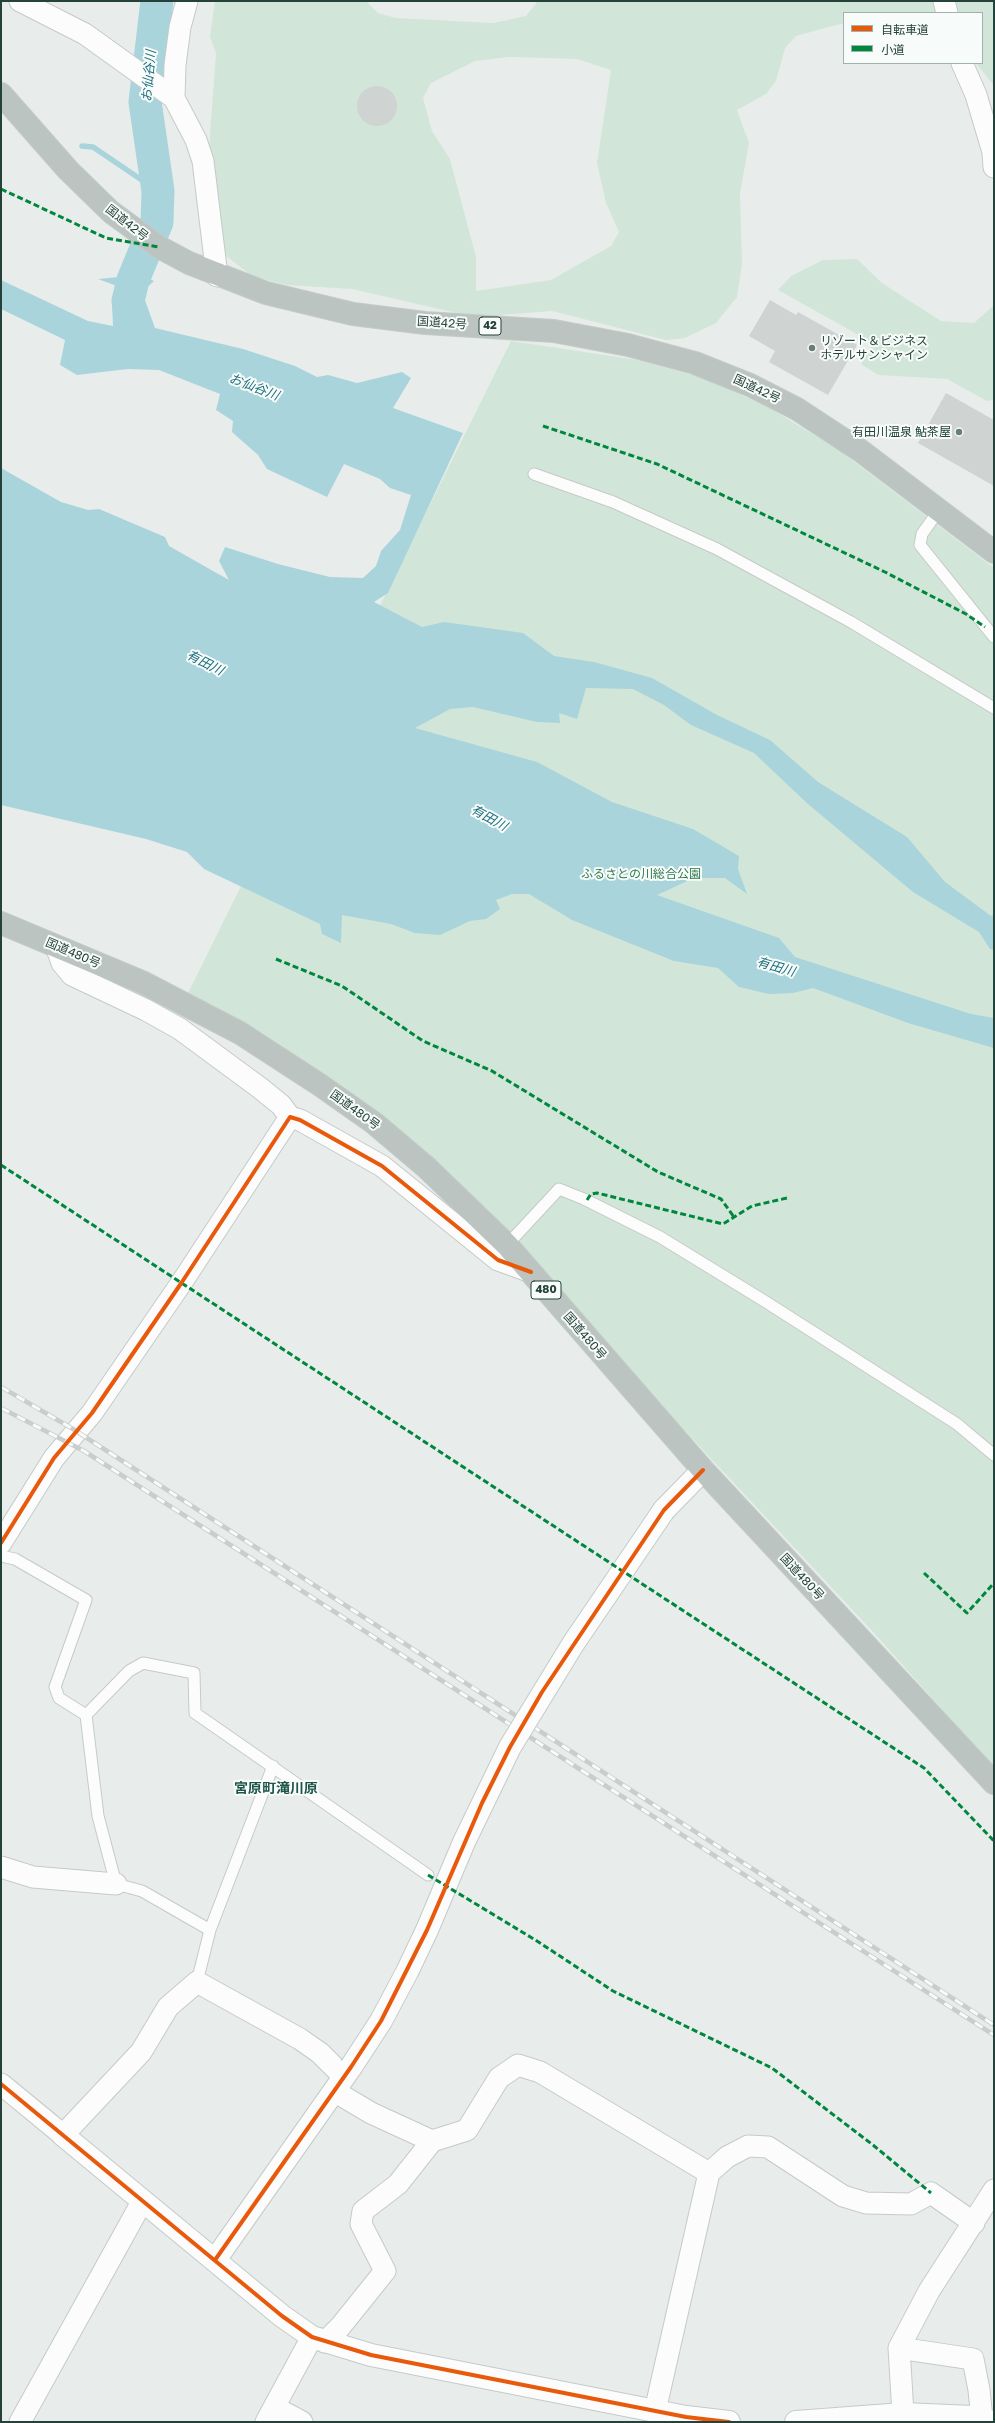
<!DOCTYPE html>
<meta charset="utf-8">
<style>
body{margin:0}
#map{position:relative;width:995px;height:2423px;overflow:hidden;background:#e8edeb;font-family:"Golos Text","Noto Sans JP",sans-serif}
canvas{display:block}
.frame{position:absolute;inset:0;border:2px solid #24423a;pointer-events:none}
.legend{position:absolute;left:843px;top:12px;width:140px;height:52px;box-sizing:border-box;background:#f7fbf9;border:1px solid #a3b1ad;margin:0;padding:5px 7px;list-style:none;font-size:12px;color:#24423a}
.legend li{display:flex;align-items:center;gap:8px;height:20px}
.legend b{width:20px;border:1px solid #a3b1ad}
</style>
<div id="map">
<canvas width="995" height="2423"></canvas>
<div class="frame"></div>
<ul class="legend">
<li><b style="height:5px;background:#e8590c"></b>自転車道</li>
<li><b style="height:5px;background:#00873e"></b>小道</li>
</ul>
</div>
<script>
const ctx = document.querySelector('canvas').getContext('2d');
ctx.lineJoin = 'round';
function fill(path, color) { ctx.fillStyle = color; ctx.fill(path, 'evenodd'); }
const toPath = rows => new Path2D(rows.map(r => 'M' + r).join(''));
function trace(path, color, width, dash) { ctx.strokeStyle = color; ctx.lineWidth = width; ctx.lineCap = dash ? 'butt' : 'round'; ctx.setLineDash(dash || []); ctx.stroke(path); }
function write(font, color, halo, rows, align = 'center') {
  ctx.font = font + ' "Golos Text","Noto Sans JP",sans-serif'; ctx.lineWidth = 4; ctx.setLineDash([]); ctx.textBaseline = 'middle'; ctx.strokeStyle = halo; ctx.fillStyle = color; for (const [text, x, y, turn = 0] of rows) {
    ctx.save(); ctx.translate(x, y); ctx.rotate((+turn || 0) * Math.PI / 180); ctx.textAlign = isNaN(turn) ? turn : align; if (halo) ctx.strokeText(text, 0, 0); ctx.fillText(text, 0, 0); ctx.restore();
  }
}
fill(toPath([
 [215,1,366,1,378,13,396,18,493,23,526,16,538,1,994,1,994,86,976,63,982,63,982,13,844,13,844,23,796,36,785,48,776,81,766,94,737,110,749,143,740,194,742,264,737,297,716,323,685,338,666,340,552,311,474,317,352,289,286,285,252,276,225,255,209,148,216,53,210,37],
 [509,57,577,59,611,70,597,163,606,203,619,232,611,246,551,280,476,291,476,257,450,159,432,131,423,98,431,83,475,61],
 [857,259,882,283,941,321,974,323,994,305,994,400,987,401,947,379,878,375,861,364,873,343,778,290,791,276,823,260],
 [511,341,638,360,707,379,766,406,839,450,994,568,994,1768,875,1634,659,1403,527,1255,456,1184,187,995]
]), '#d1e6d8');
fill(toPath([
 [123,267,154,281,142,292,155,328,243,349,295,366,317,377,328,375,357,383,402,372,411,378,393,408,463,433,388,593,374,602,422,627,444,622,523,633,554,656,594,662,652,678,717,715,770,740,818,782,907,837,945,882,991,916,994,915,994,950,990,949,979,932,913,892,808,804,754,753,691,725,664,705,633,689,586,688,577,719,559,713,560,723,537,722,473,707,450,709,415,728,537,762,612,802,693,829,739,856,738,869,747,894,725,878,694,878,657,895,779,938,795,957,971,1014,994,1018,994,1048,908,1023,813,988,793,993,769,994,739,987,718,968,674,961,572,920,529,894,512,894,496,900,500,909,486,919,470,921,440,935,415,933,391,924,342,915,341,943,322,934,320,924,204,869,187,852,146,839,1,805,1,468,61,502,88,510,99,509,165,537,169,546,229,580,219,561,225,547,278,564,330,577,363,578,376,566,381,551,400,530,411,495,390,488,380,479,344,464,327,497,267,469,258,455,232,432,233,421,216,410,220,394,159,370,128,369,77,375,60,365,65,340,1,309,1,280,88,321,113,326,112,304,117,286,98,279,119,277]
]), '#a9d4db');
trace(toPath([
 [82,146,93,147,158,191]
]), '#a9d4db', 5.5);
trace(toPath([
 [130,316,128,301,133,280,157,222,158,191,145,102,157,1]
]), '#a9d4db', 33);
fill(toPath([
 '357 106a20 20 0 1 1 40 0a20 20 0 1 1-40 0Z',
 [770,300,796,315,798,312,857,345,828,395,769,362,775,351,749,336],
 [946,393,994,420,994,486,918,443]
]), '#cfd4d2');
const lane = toPath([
 [534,474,613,502,717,549,851,622,994,708],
 [939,510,922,534,920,545,994,637],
 [507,1245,559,1189,584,1199,660,1237,766,1302,957,1424,994,1455],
 [1,1556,15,1559,86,1600,55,1687,59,1698,86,1715,98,1816,116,1884,142,1891,210,1930],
 [86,1715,129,1671,143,1663,194,1673,195,1713,428,1875],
 [197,1982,210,1930,273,1766]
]);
const street = toPath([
 [20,1,85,34,174,98],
 [187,1,180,27,175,65,174,98,196,140,203,161,217,276],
 [944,1,947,13],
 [962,63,976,95,993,152,994,167],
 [56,946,62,963,72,975,146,1010,180,1029,260,1088,281,1105,290,1117],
 [1,1543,54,1458,92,1413,182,1282,290,1117,300,1120,382,1166,498,1260,531,1272],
 [1,1867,33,1877,116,1884],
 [1,2084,63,2135,141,2052,168,2007,197,1982,300,2039,320,2053,344,2077],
 [334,2091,371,2113,432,2141],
 [325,2342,340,2327,385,2271,361,2224,363,2211,398,2184,432,2141,467,2130,499,2078,518,2065,540,2072,709,2173],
 [899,2348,973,2359,979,2390,982,2419],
 [274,2407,302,2422],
 [655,2411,709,2173,727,2157,748,2146,768,2147,843,2196,866,2203,911,2204,931,2193,974,2223],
 [903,2414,899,2348,929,2291,994,2190],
 [20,2422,142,2202],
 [266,2422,312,2337]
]);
const secondary = toPath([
 [664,1510,703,1470],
 [63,2135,282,2316,312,2337,371,2355,686,2417,729,2422],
 [215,2260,351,2067],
 [796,2422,903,2414,973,2417,992,2422]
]);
const highway = toPath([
 [1,94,68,170,111,212,159,247,189,263,266,293,353,314,425,323,554,331,628,345,695,363,750,385,797,409,861,451,994,552],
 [1,923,142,982,240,1033,320,1085,374,1123,426,1167,507,1245,703,1470,994,1783]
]);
trace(lane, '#c5cac8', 13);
trace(street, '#c5cac8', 23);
trace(secondary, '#c3cbc8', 24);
trace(highway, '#c3ccc9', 24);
trace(lane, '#fcfcfc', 11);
trace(street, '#fcfcfc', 21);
trace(secondary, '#fcfcfc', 22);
trace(highway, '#bcc4c2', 22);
const rail = toPath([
 [1,1387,73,1429,994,2025],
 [1,1408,84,1451,994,2035]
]);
trace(rail, '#c9cdcc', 4.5);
trace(rail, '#f7fbf9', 3, [9]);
const secondaryBridge = toPath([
 [351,2067,381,2021,407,1972,427,1930,464,1842,510,1747,573,1644,664,1510]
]);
trace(secondaryBridge, '#c3cbc8', 24, []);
trace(secondaryBridge, '#fcfcfc', 22);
trace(toPath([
 [1,189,106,238,159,247],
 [543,426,657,464,885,572,966,614,985,627],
 [276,959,342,986,423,1041,492,1071,658,1172,721,1199,734,1217],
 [1,1165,924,1768,994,1841],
 [587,1200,591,1194,597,1193,723,1224,752,1206,787,1198],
 [924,1573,967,1613,994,1583],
 [428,1875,537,1941,613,1991,772,2068,873,2145,931,2193]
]), '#00873e', 3, [6, 3]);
trace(toPath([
 [1,1543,54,1458,92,1413,182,1282,290,1117,300,1120,382,1166,498,1260,531,1272],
 [1,2084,282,2316,312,2337,371,2355,686,2417,729,2422],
 [215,2260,351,2067,381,2021,427,1930,482,1803,510,1747,542,1692,664,1510,703,1470]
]), '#e8590c', 4);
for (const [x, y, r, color] of [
 [812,348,4,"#697e78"],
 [959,432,4,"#697e78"]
]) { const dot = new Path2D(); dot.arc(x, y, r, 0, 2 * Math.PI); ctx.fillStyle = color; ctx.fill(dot); trace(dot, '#f7fbf9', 1.5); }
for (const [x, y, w] of [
 [490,326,22],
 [546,1290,30]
]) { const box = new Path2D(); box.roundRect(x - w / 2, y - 9, w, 18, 3); ctx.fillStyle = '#f7fbf9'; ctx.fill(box); trace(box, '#24423a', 1); }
write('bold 11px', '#24423a', null, [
 ["42",490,326],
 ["480",546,1290]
]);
write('12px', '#24423a', '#f7fbf9', [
 ["国道42号",127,223,38],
 ["国道42号",442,323,4],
 ["国道42号",757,389,25],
 ["国道480号",73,953,23],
 ["国道480号",355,1110,36],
 ["国道480号",585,1336,49],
 ["国道480号",802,1577,47]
]);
write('12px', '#24423a', '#f7fbf9', [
 ["リゾート＆ビジネス",820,341],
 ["ホテルサンシャイン",820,355],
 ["有田川温泉 鮎茶屋",951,432,"right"]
], 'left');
write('12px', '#2d7a4b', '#f7fbf9', [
 ["ふるさとの川総合公園",641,874]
]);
write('italic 13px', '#1c6f80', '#f7fbf9', [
 ["お仙谷川",149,76,-85],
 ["お仙谷川",254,387,21],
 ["有田川",205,663,27],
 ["有田川",489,818,29],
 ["有田川",776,967,16]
]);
write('bold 14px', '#1f5548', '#f7fbf9', [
 ["宮原町滝川原",276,1789]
]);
</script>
